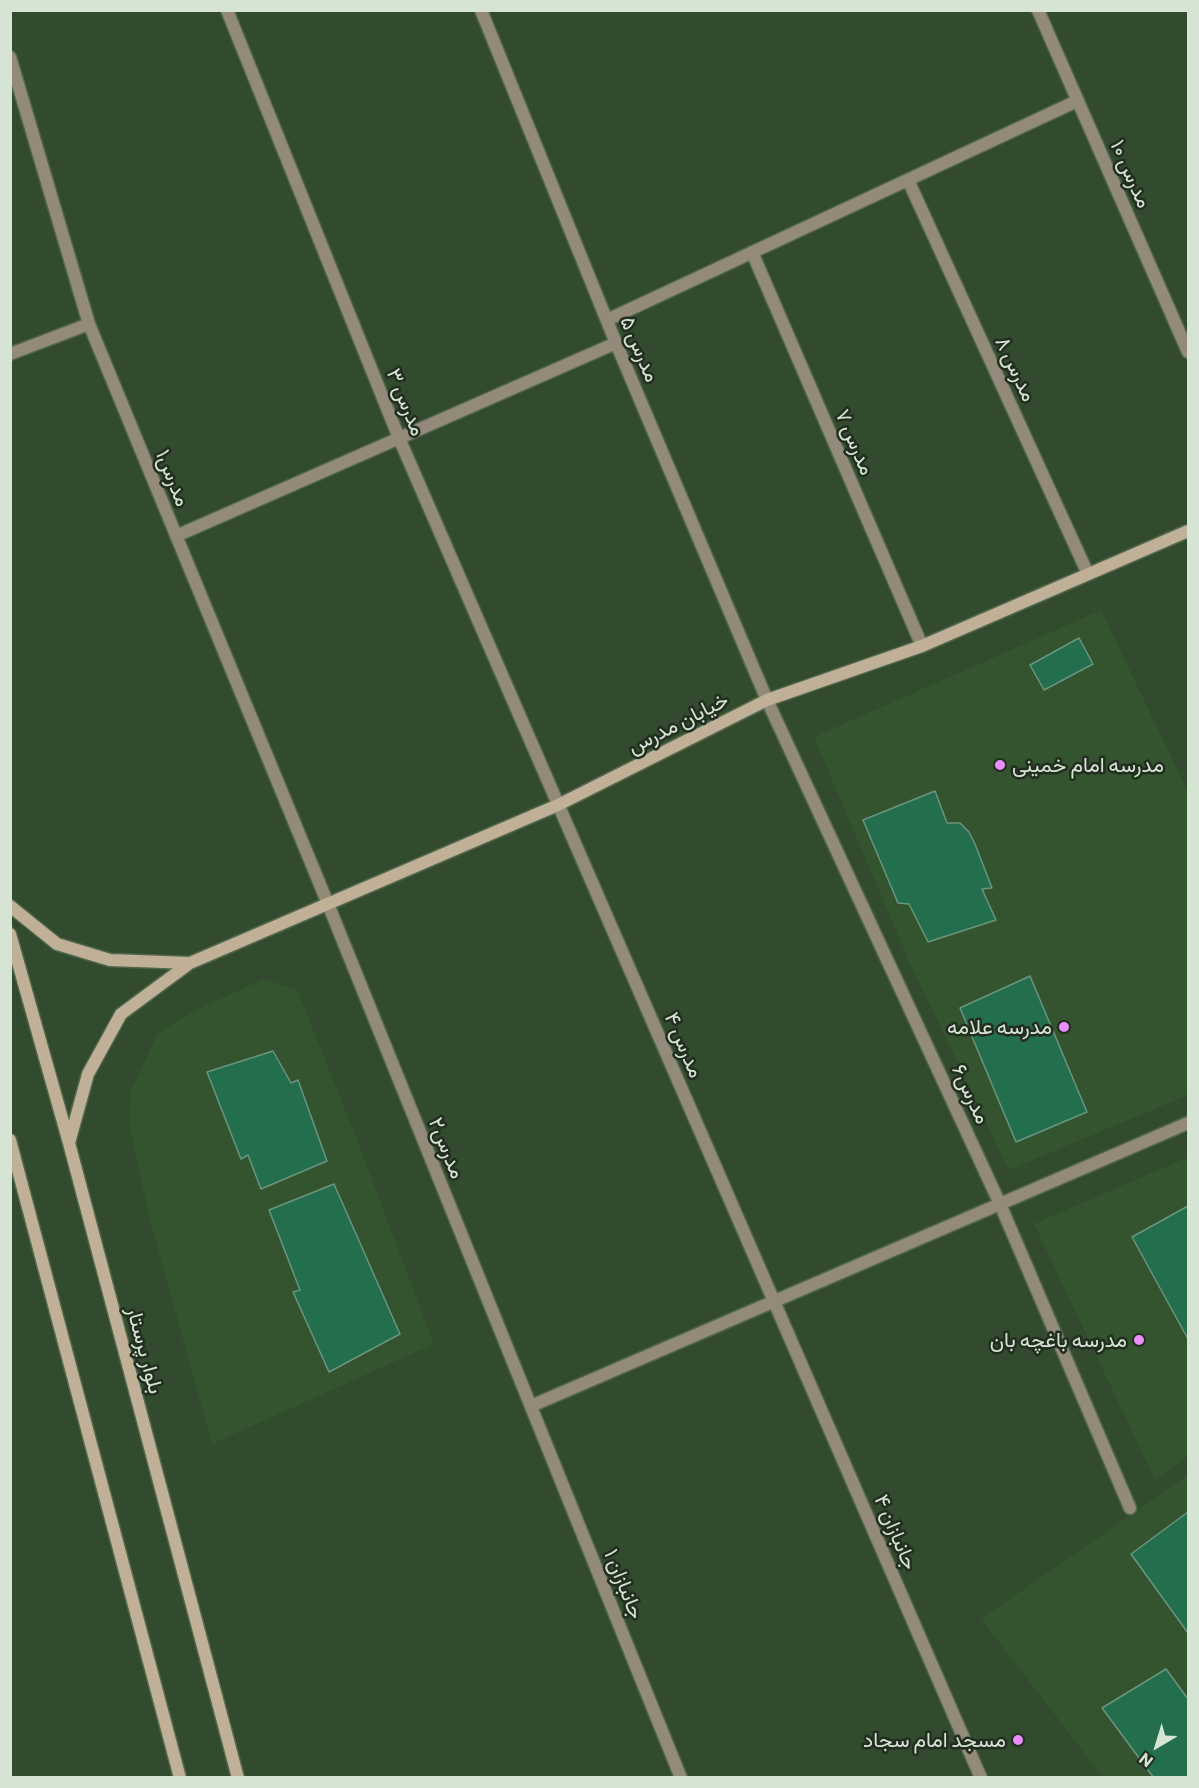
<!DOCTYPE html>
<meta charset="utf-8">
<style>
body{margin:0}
#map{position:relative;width:1199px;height:1788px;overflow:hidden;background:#324b2e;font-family:Commissioner,sans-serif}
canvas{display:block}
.frame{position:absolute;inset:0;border:12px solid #d6e5d3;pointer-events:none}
.north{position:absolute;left:1127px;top:1716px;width:60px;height:60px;-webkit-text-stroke:4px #222e20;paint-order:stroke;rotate:218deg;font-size:16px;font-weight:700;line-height:24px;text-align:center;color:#d6e5d3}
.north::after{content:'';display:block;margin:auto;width:21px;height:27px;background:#d6e5d3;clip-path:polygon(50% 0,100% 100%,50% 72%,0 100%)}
</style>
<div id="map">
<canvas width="1199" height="1788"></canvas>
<div class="frame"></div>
<div class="north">N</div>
</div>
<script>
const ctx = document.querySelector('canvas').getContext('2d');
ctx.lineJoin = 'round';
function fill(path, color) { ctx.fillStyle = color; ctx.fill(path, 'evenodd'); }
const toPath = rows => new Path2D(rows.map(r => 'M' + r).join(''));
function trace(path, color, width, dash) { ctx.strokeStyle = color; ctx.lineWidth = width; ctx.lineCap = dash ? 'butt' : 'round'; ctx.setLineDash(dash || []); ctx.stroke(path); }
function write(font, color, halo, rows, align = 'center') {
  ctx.font = font + ' Commissioner,Vazirmatn,sans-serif'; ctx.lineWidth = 5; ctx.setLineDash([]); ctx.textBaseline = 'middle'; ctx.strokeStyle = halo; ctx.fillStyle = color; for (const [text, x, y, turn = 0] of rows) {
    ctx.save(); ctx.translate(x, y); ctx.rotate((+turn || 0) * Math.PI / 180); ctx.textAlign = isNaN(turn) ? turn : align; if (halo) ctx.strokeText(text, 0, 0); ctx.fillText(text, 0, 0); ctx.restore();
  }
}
fill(toPath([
 [1101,610,1188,792,1188,1095,1009,1170,908,959,814,737],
 [264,979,297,990,359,1145,434,1344,212,1444,150,1220,129,1124,131,1091,158,1033,194,1011],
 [1188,1157,1188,1456,1155,1480,1034,1224],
 [1188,1475,1188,1777,1103,1777,981,1619]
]), '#34532f');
const building = toPath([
 [1079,638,1093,664,1044,690,1030,665,1079,638],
 [935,791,947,823,960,823,969,832,975,844,992,888,982,889,996,920,928,942,909,904,898,903,863,820,935,791],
 [1030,976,1087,1112,1016,1142,960,1008,1030,976],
 [273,1051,291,1083,298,1080,327,1161,261,1189,248,1155,241,1159,207,1072,273,1051],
 [334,1184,400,1334,329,1372,293,1292,300,1290,269,1210,334,1184],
 [1188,1206,1188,1339,1132,1237,1188,1206],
 [1188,1512,1188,1633,1131,1554,1188,1512],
 [1166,1669,1188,1699,1188,1778,1154,1778,1102,1708,1166,1669]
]);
fill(building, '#236e4d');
trace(building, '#6a957e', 1.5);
const street = toPath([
 [227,10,399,438,981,1778],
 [481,10,616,343,767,700,1000,1204,1130,1508],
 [1038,10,1188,352],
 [10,57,89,324,328,904,681,1778],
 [908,180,1088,574],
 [752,252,922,646],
 [607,320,1077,101],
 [10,354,89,324],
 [176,536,616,343],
 [531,1406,1188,1123]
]);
const secondary = toPath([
 [10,906,57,944,110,960,190,963],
 [10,934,69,1143,238,1778],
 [10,1140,180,1778],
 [69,1143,88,1074,121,1014,190,963,558,805,767,700,922,646,1188,531]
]);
trace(street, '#50674c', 15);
trace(secondary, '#50674c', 15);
trace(street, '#938a7a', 12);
trace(secondary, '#c0b097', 12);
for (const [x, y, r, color] of [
 [1000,765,6,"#ea8dfd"],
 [1064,1027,6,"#ea8dfd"],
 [1139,1340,6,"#ea8dfd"],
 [1018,1740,6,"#ea8dfd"]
]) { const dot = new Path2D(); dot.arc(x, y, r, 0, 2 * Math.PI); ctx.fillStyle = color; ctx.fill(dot); trace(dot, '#222e20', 2); }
write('21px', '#d6e5d3', '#222e20', [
 ["مدرس ۱۰",1131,174,66],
 ["مدرس ۵",640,349,67],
 ["مدرس ۸",1016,369,65],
 ["مدرس ۳",406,402,68],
 ["مدرس ۷",855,442,67],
 ["مدرس۱",173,478,68],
 ["خیابان مدرس",678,723,-27],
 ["مدرس ۴",684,1045,67],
 ["مدرس۶",971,1094,65],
 ["مدرس۲",447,1148,68],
 ["بلوار پرستار",145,1350,75],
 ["جانبازان ۴",896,1532,67],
 ["جانبازان ۱",624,1584,68]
]);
write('21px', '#d6e5d3', '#222e20', [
 ["مدرسه امام خمینی",1012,765,"left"],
 ["مدرسه علامه",1052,1027],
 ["مدرسه باغچه بان",1127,1340],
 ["مسجد امام سجاد",1006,1740]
], 'right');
</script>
